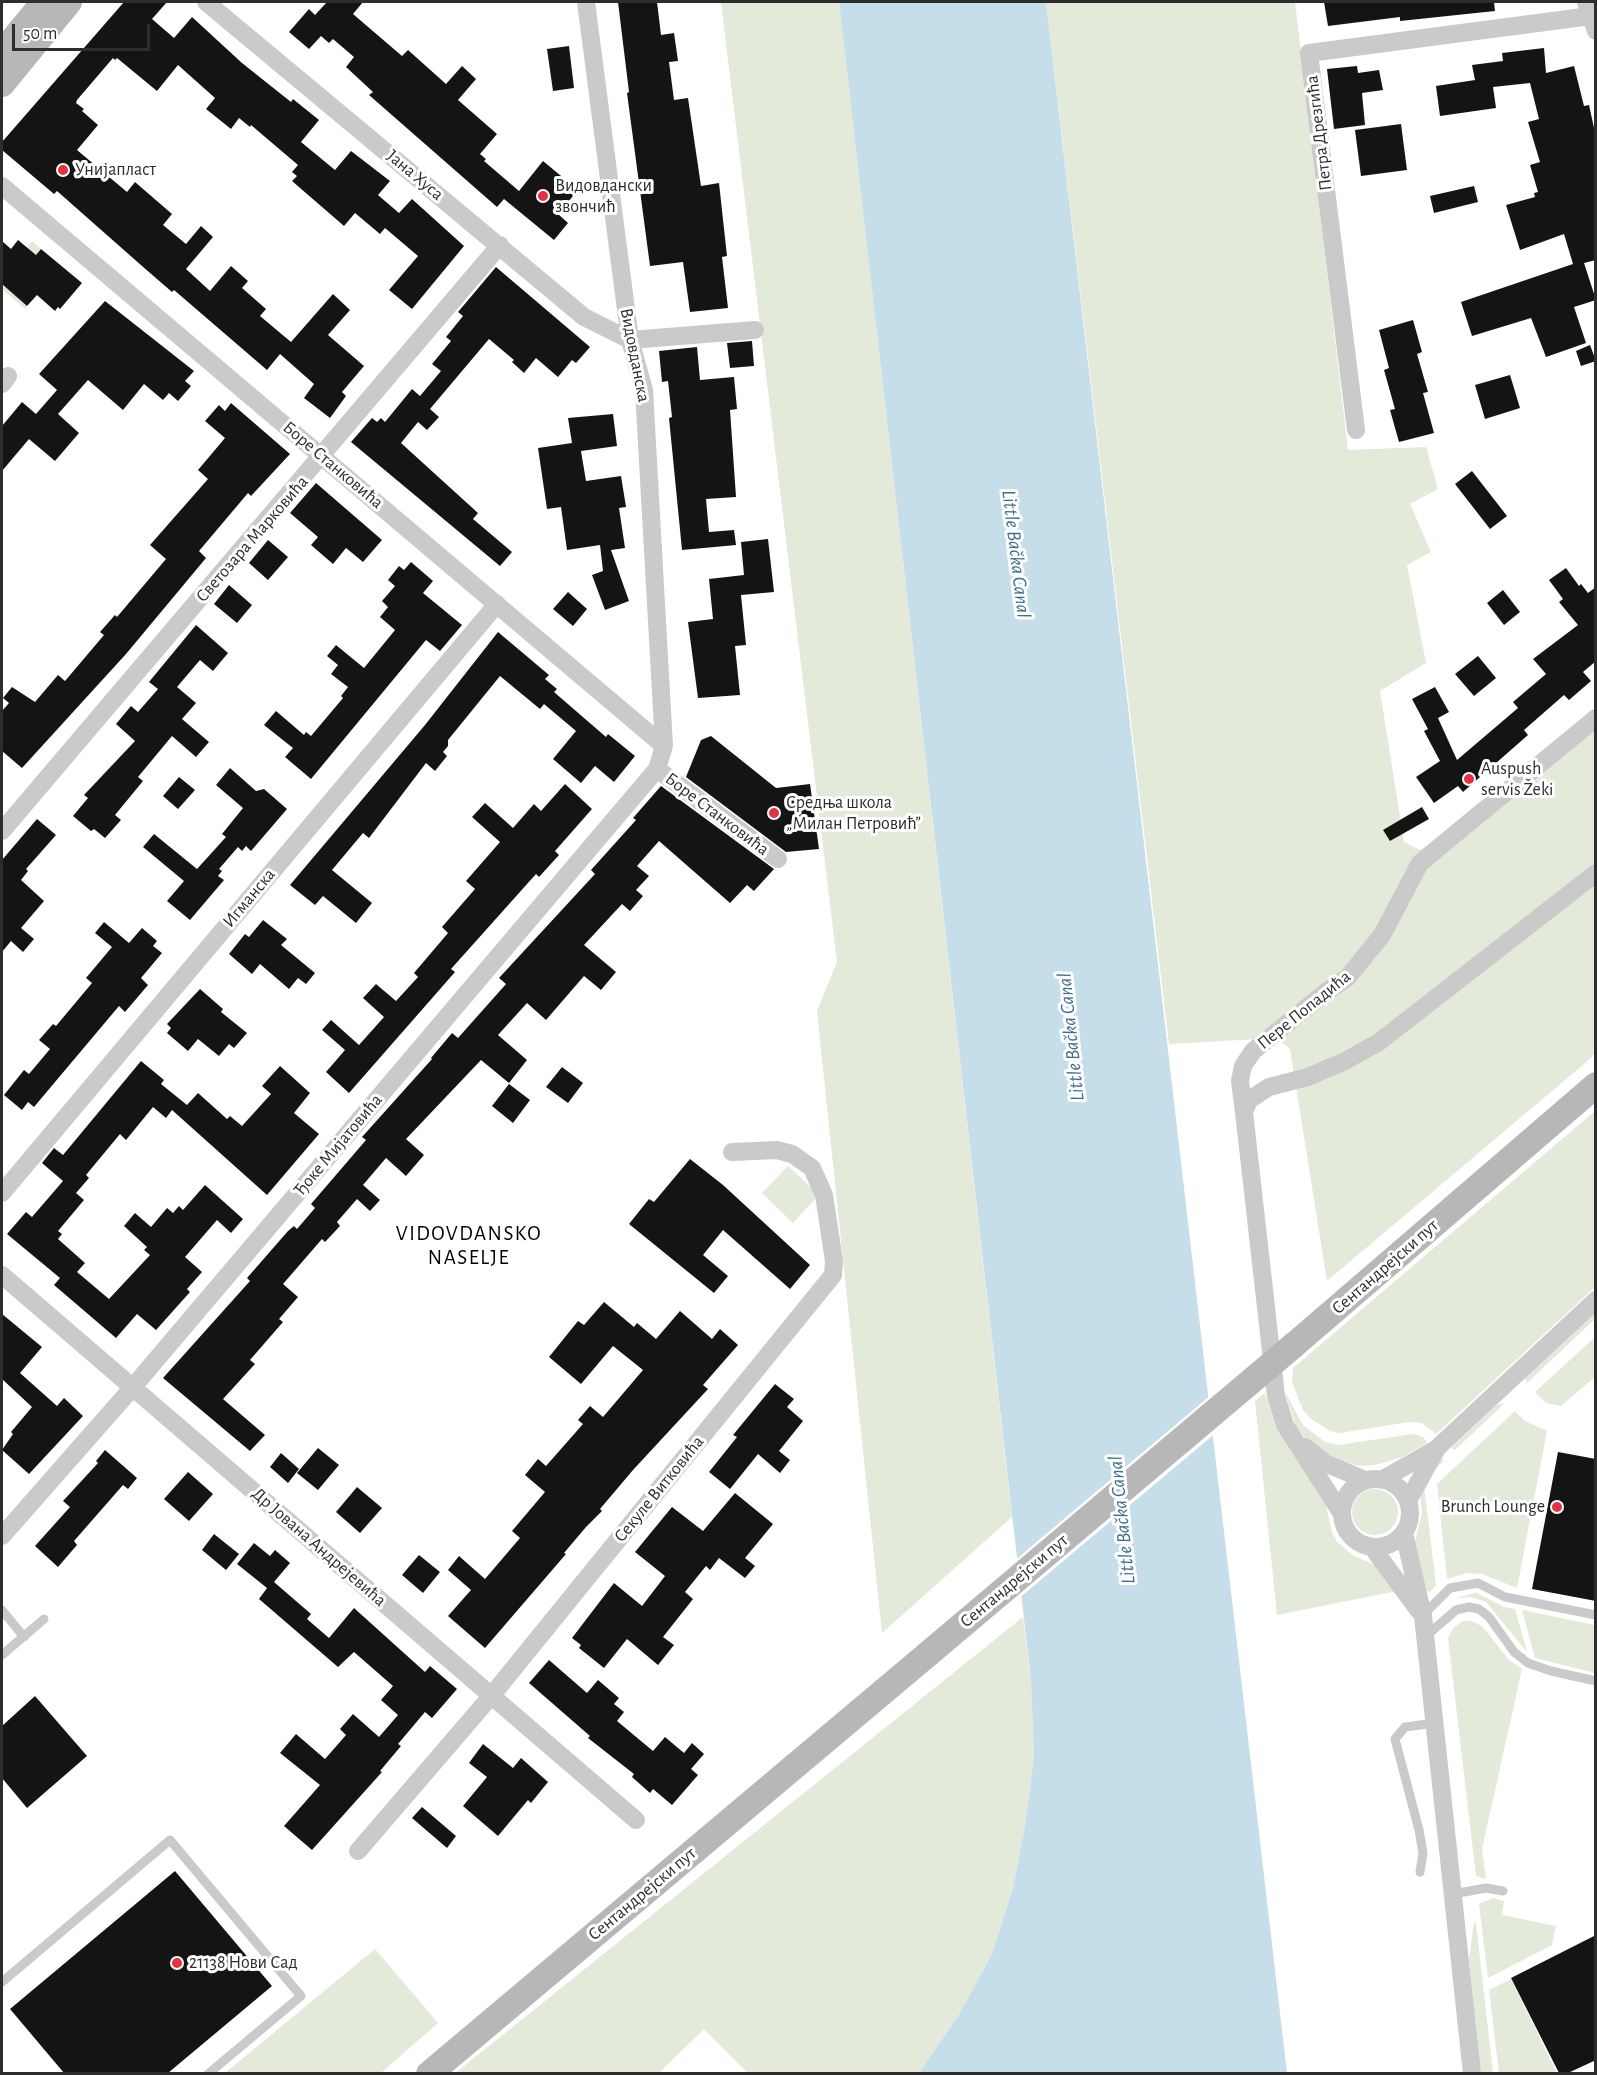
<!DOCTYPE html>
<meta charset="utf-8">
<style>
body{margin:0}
#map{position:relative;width:1597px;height:2075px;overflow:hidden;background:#fff;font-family:"Alegreya Sans",sans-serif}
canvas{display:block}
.frame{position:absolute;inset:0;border:3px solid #2d2d2d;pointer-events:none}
.scale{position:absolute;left:12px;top:24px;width:138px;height:27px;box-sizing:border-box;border:3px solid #2d2d2d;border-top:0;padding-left:8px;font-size:18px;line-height:21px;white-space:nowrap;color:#2d2d2d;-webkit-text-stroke:4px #fff;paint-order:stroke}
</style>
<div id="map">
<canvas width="1597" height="2075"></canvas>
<div class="frame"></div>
<div class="scale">50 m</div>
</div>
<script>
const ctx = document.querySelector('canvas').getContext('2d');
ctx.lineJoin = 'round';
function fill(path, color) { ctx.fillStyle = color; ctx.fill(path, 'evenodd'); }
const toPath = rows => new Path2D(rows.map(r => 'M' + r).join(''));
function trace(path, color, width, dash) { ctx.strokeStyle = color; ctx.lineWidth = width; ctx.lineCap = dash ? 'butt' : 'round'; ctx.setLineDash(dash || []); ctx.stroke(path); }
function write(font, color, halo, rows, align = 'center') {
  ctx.font = font + ' "Alegreya Sans",sans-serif'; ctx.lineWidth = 6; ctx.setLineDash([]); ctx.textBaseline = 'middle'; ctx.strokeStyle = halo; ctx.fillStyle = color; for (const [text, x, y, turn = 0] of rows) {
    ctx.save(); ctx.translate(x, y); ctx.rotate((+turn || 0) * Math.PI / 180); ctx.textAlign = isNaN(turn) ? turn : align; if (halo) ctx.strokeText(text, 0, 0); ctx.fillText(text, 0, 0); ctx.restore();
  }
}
fill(toPath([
 [721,2,839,2,1012,1517,882,1633,817,1011,837,962],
 [1046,2,1295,2,1348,450,1426,447,1438,489,1410,504,1431,552,1407,565,1426,663,1380,691,1404,842,1436,858,1595,728,1595,1051,1591,1058,1327,1281,1290,1049,1276,1038,1169,1044],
 [32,241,41,249,24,270,15,295,27,306,25,309,2,289,2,277],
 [1595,1111,1595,1287,1436,1434,1422,1423,1409,1422,1340,1433,1330,1431,1311,1419,1303,1410,1292,1382,1293,1368],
 [788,1166,819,1195,793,1223,762,1193],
 [1595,1312,1595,1319,1527,1383,1525,1378],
 [1595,1337,1595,1377,1561,1406,1546,1403,1535,1392],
 [1284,1390,1303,1425,1325,1442,1338,1445,1413,1434,1423,1437,1427,1443,1402,1457,1375,1465,1359,1466,1327,1457,1305,1438,1296,1426],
 [1265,1393,1276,1427,1325,1501,1332,1532,1337,1542,1354,1556,1378,1566,1397,1591,1277,1615,1255,1401],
 [1505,1403,1455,1450,1451,1448,1497,1405],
 [1515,1411,1525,1421,1547,1431,1517,1588,1482,1574,1468,1573,1447,1579,1437,1484],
 [1442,1456,1443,1462,1429,1474,1424,1486,1436,1585,1430,1592,1426,1591,1413,1549,1422,1513,1420,1490,1423,1478],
 '1352 1512a23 23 0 1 1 46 0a23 23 0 1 1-46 0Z',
 [1477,1593,1504,1607,1515,1609,1527,1652,1486,1602,1472,1597,1455,1598],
 [1522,1610,1595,1625,1595,1673,1535,1658],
 [1023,1617,1031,1680,1034,1757,1025,1826,1013,1888,992,1954,958,2016,919,2073,748,2073,704,2029,659,2073,454,2074],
 [1463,1621,1472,1621,1483,1627,1509,1660,1522,1669,1482,1849,1486,1879,1476,1876,1448,1638,1453,1628],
 [1493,1898,1504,1901,1502,1915,1556,1926,1552,1945,1488,1978,1479,1904],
 [1474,1922,1476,1923,1493,2073,1480,2073,1469,1960],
 [375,1949,438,2023,381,2073,225,2073],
 [1511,1979,1557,2073,1499,2073,1489,1990]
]), '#e3eada');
fill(toPath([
 [839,2,1046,2,1287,2073,919,2073,958,2016,992,1954,1013,1888,1025,1826,1034,1757,1031,1680]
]), '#c6ddea');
fill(toPath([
 [1212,1394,1217,1432,1018,1599,1014,1561]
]), '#fff');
fill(toPath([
 [124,2,167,2,152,19,174,38,192,17,242,63,291,102,293,99,319,120,301,142,335,170,351,151,390,181,378,195,399,213,412,199,464,246,412,309,389,290,418,256,385,228,380,234,355,213,344,226,292,181,297,176,292,172,298,165,251,125,250,127,239,118,231,129,206,109,215,98,178,65,157,91,117,58,115,60,113,58,77,100,76,103,84,109,82,111,98,125,77,150,127,192,135,182,172,214,163,225,186,244,201,226,213,237,186,269,210,291,231,266,248,281,242,288,266,309,260,316,291,342,333,294,350,310,328,335,364,366,342,392,346,396,330,418,304,398,314,384,280,354,267,370,174,290,172,292,142,266,57,191,54,194,2,150,2,142],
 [327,2,363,2,353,14,402,56,408,50,446,84,462,66,476,79,458,100,497,134,480,154,486,159,484,161,519,191,543,161,578,190,558,214,568,223,554,240,504,199,497,207,369,95,373,92,346,67,354,57,333,39,329,43,321,36,309,49,289,32,309,9,315,15],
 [618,2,657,2,661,35,674,33,678,61,669,62,674,100,688,98,701,186,719,183,727,256,722,257,728,308,690,312,683,262,650,266,627,93,629,92],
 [1324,2,1494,2,1495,11,1400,21,1400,17,1328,26],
 [569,46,574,88,553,91,547,49],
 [1544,48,1546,73,1574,66,1584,106,1589,105,1596,137,1596,260,1584,263,1596,300,1574,307,1586,343,1546,357,1531,318,1472,336,1461,302,1573,264,1564,234,1520,250,1506,205,1535,197,1534,193,1538,192,1530,165,1540,162,1528,122,1539,119,1530,83,1493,87,1496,108,1440,116,1436,86,1475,80,1472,65,1503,61,1502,53],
 [1357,66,1358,73,1379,70,1383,90,1362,93,1365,125,1334,129,1327,69],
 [1401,124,1407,170,1361,176,1355,130],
 [1474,186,1478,202,1434,213,1430,196],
 [18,240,36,255,41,249,82,283,60,309,58,307,55,311,37,295,27,306,2,284,2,241,11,249],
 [496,267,590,347,576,363,572,360,558,377,536,358,524,373,512,362,514,360,489,339,430,409,439,417,427,430,418,422,401,443,478,513,473,519,512,552,500,566,351,442,372,418,377,422,381,418,385,422,412,389,420,396,441,371,432,364,451,341,446,337,463,316,458,312],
 [105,301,194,371,185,381,191,386,178,401,169,393,163,400,144,384,123,410,88,380,58,414,79,433,55,461,29,439,2,471,2,426,22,402,36,414,57,390,39,374],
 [1413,320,1422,352,1417,354,1428,392,1423,393,1434,433,1399,442,1390,410,1395,409,1384,370,1389,368,1379,330],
 [752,341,754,366,730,368,727,343],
 [1590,345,1596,361,1581,366,1576,351],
 [697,347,700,380,734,377,737,409,730,410,736,497,706,499,709,532,734,530,736,545,682,550,669,418,672,417,668,381,662,382,659,351],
 [1510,375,1520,408,1485,419,1475,385],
 [231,403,290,454,251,496,248,493,199,551,206,558,126,654,22,768,2,751,2,711,9,703,3,698,12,687,35,702,58,675,65,681,104,635,100,632,115,615,117,617,166,559,150,545,208,479,198,470,225,438,205,421,219,405,225,411],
 [613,414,617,446,581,451,586,481,621,476,626,507,619,508,625,548,611,550,629,601,605,610,592,575,603,571,600,545,567,550,561,507,547,509,538,448,572,443,568,418],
 [1472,471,1507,516,1490,529,1455,484],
 [316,483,382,540,363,562,346,548,333,564,311,545,318,537,290,513],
 [768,539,774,592,741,595,746,645,735,646,740,695,698,698,688,622,713,619,709,579,744,575,741,542],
 [268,540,288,557,268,580,249,563],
 [411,562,433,581,423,593,462,625,440,651,426,640,311,779,285,757,293,748,264,725,276,711,304,735,306,732,311,736,343,698,341,696,348,687,331,674,338,665,327,656,336,645,364,668,395,630,380,617,388,607,382,601,395,586,388,580,399,566,404,570],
 [1566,568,1579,586,1581,584,1588,593,1596,587,1596,661,1583,672,1591,681,1569,700,1564,695,1524,730,1528,735,1463,792,1458,786,1434,803,1416,777,1440,761,1424,731,1428,729,1412,699,1435,687,1449,712,1438,718,1457,760,1518,708,1513,702,1546,674,1533,659,1578,625,1559,602,1563,599,1549,580],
 [229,585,252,605,237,623,214,604],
 [1503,590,1520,612,1504,625,1487,603],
 [568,592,587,609,573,626,553,609],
 [196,625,228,653,213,671,200,660,177,687,196,703,182,719,209,742,196,757,172,736,138,777,143,781,115,815,121,820,105,838,94,829,91,831,73,816,88,798,84,795,135,741,116,724,131,706,138,712,158,689,149,682],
 [498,632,549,675,545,679,557,689,554,692,606,737,608,734,635,756,614,782,595,766,581,783,553,759,576,731,544,704,540,709,500,676,448,740,448,746,443,752,447,756,435,771,426,763,369,838,363,833,332,870,372,903,356,923,323,896,315,905,290,885,425,725],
 [1478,656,1496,678,1474,696,1455,674],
 [711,736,776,788,810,784,819,849,786,852,686,777,701,740],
 [230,768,256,791,264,789,287,809,251,851,246,846,242,851,238,847,219,869,222,871,218,876,224,880,190,920,167,901,184,881,143,847,154,834,197,869,226,837,222,834,243,808,216,785],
 [179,777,195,790,178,809,163,796],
 [565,784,592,809,555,851,559,855,539,877,536,874,451,969,455,972,349,1093,326,1072,345,1050,322,1030,331,1020,359,1045,384,1017,363,998,376,984,396,1001,418,977,414,973,448,933,442,927,475,889,466,881,500,842,472,817,485,803,513,828,534,804,541,811],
 [661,786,774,869,754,891,747,885,730,903,659,841,637,866,649,876,636,890,643,896,630,911,622,904,584,945,616,972,601,990,584,976,546,1020,527,1003,498,1035,527,1060,509,1083,481,1060,406,1139,424,1155,406,1176,386,1158,363,1185,380,1200,370,1211,357,1199,337,1222,340,1226,325,1242,322,1239,283,1284,298,1297,279,1319,283,1322,250,1360,255,1364,223,1399,265,1435,250,1451,163,1378,250,1281,247,1278,288,1231,294,1226,297,1229,315,1208,311,1204,366,1140,362,1137,432,1059,431,1058,452,1033,458,1038,506,984,499,978,595,874,591,870,636,820,633,818],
 [1422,807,1429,819,1390,841,1383,830],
 [37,819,56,835,26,869,28,871,21,880,44,901,21,928,34,939,23,952,11,941,2,952,2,860],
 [263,920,287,939,281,945,315,973,306,984,298,978,289,989,260,964,252,974,229,954,245,934,249,937],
 [104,922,129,943,142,928,157,941,153,946,162,953,141,978,148,985,125,1012,119,1006,34,1107,28,1102,22,1110,4,1095,24,1070,29,1074,50,1049,39,1040,53,1024,56,1026,92,983,86,978,112,947,95,933],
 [200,989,223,1009,221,1012,247,1033,234,1048,229,1044,219,1056,198,1039,188,1051,167,1033,171,1028,167,1024],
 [141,1061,164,1080,161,1084,187,1105,198,1093,227,1119,230,1116,242,1126,271,1094,262,1086,280,1066,310,1093,294,1113,319,1134,267,1195,172,1110,166,1118,153,1107,126,1140,120,1134,86,1175,89,1178,76,1193,84,1200,58,1231,62,1234,58,1239,85,1263,77,1272,109,1299,150,1255,144,1250,147,1247,124,1226,135,1213,151,1227,167,1208,173,1213,179,1206,183,1210,205,1185,243,1219,231,1233,217,1220,185,1257,202,1272,187,1289,190,1292,156,1330,137,1314,116,1338,54,1285,60,1278,7,1234,26,1212,32,1217,63,1181,42,1163,54,1148,63,1155],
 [562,1067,583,1083,568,1103,546,1087],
 [509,1084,530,1100,513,1123,492,1106],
 [690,1159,723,1185,810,1265,790,1289,723,1230,703,1255,728,1276,714,1293,629,1224,649,1199,654,1202],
 [604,1302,634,1327,637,1323,656,1339,680,1311,712,1339,720,1329,738,1345,703,1385,708,1389,633,1470,600,1509,602,1511,586,1527,564,1553,566,1554,485,1648,448,1616,471,1590,448,1570,459,1556,485,1579,520,1538,512,1531,545,1492,525,1475,538,1459,546,1466,583,1424,578,1420,590,1406,603,1417,643,1370,613,1346,581,1384,549,1357,578,1321,584,1325],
 [2,1314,42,1347,20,1373,57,1406,64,1398,83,1416,29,1474,2,1450,13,1434,11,1432,32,1407,2,1379],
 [775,1384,794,1399,787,1407,803,1421,779,1451,790,1460,780,1473,758,1454,730,1489,709,1472,737,1437,733,1435],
 [318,1448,339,1465,318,1490,297,1473],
 [105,1450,137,1478,128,1489,123,1485,74,1541,77,1545,58,1567,35,1546,70,1507,63,1501,98,1463,96,1461],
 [1558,1452,1596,1459,1596,1601,1532,1589],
 [281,1453,299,1469,288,1483,270,1467],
 [188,1472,213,1494,189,1521,164,1499],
 [357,1487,382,1508,360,1533,336,1512],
 [735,1493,773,1524,745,1558,755,1566,745,1578,719,1558,710,1570,706,1566,685,1592,693,1599,663,1637,674,1645,658,1665,627,1639,604,1668,579,1648,581,1645,572,1638,614,1583,642,1606,665,1576,635,1552,672,1507,703,1531],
 [214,1534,239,1554,226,1570,202,1550],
 [254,1543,270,1556,275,1550,290,1563,274,1582,311,1614,307,1619,329,1638,354,1608,425,1672,430,1666,457,1689,432,1718,425,1712,398,1744,401,1746,380,1771,382,1772,312,1850,284,1826,320,1785,280,1753,296,1734,325,1759,346,1735,340,1729,353,1714,379,1737,398,1715,381,1700,393,1686,354,1652,338,1667,259,1599,267,1588,237,1564],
 [419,1555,440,1572,423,1593,402,1575],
 [549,1660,587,1693,598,1680,619,1698,614,1704,624,1712,617,1721,653,1751,665,1737,684,1753,692,1743,704,1754,691,1769,698,1775,672,1805,653,1789,650,1793,632,1777,634,1774,588,1738,590,1736,529,1683],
 [35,1696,87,1756,27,1808,2,1778,2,1726],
 [483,1744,513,1768,521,1758,548,1782,531,1803,528,1800,498,1836,463,1806,487,1777,469,1763],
 [422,1807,456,1836,447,1848,412,1818],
 [175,1871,272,1986,168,2073,64,2073,10,2009],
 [1596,1935,1596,2060,1568,2073,1559,2073,1511,1978]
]), '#141414');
trace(toPath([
 [2,1610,24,1637],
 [1424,1614,1450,1588,1478,1583,1505,1597,1596,1615],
 [1425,1637,1456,1610,1469,1607,1479,1609,1489,1617,1514,1652,1528,1663,1551,1671,1596,1681],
 [2,1655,44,1619],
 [1420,1872,1423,1853,1419,1830,1395,1739,1405,1727,1435,1723],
 [1453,1894,1486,1888,1503,1891],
 [2,1982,170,1840,301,1996,208,2074]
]), '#cacaca', 9);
trace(toPath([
 [206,2,584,317,630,340,755,330],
 [1586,2,1596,31],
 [2,186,664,746],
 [2,384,8,376],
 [1356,430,1309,53,1591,16,1596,13],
 [657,769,778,859],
 [2,831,500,245],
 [1244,1112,1240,1081,1243,1066,1253,1051,1326,992,1347,978,1382,935,1420,863,1596,718],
 [2,1193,497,604],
 [2,1275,636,1820],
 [1305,1447,1325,1463,1365,1480],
 '1342 1513a34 34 0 1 1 68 0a34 34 0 1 1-68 0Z',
 [1383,1479,1436,1449,1596,1300],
 [1408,1501,1436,1450],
 [1342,1514,1285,1425,1276,1396,1244,1112,1249,1100,1269,1087,1308,1077,1345,1061,1379,1042,1596,873],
 [1404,1533,1423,1616,1472,2074],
 [2,1536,133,1387,657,769,664,746,644,390,630,340,586,2],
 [1372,1547,1419,1611],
 [358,1851,492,1695,833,1275,834,1261,824,1195,812,1168,792,1154,777,1150,732,1152]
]), '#cacaca', 18);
trace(toPath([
 [2,53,44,2],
 [2,84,69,2],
 [1294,1345,1596,1085],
 [429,2074,928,1654]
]), '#b7b7b7', 26);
trace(toPath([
 [928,1654,1294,1345]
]), '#b7b7b7', 26);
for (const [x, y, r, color] of [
 [63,170,6,"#e13142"],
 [543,196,6,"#e13142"],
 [1469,779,6,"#e13142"],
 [774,813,6,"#e13142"],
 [1557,1507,6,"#e13142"],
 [177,1963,6,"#e13142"]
]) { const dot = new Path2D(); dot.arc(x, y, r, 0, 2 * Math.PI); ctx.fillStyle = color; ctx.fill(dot); trace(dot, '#fff', 2); }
write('18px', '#2d2d2d', '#fff', [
 ["Петра Дрезгића",1319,133,-97],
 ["Јана Хуса",415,175,40],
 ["Видовданска",635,355,79],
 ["Боре Станковића",333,465,40],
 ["Светозара Марковића",252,539,-49],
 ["Боре Станковића",717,814,37],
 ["Игманска",249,898,-50],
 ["Пере Попадића",1304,1010,-39],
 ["Ђоке Мијатовића",338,1145,-50],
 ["Сентандрејски пут",1385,1267,-41],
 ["Секуле Витковића",659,1489,-51],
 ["Др Јована Андрејевића",319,1547,41],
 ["Сентандрејски пут",1014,1581,-40],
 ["Сентандрејски пут",642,1894,-40]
]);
write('18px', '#2d2d2d', '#fff', [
 ["Унијапласт",75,170],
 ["Видовдански",555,186],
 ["звончић",555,207],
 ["Auspush",1481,769],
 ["servis Žeki",1481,790],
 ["Средња школа",786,803],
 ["„Милан Петровић”",786,824],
 ["Brunch Lounge",1545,1507,"right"],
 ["21138 Нови Сад",189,1963]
], 'left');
write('italic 20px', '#3d6f8c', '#fff', [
 ["Little Bačka Canal",1016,554,83],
 ["Little Bačka Canal",1071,1037,-96],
 ["Little Bačka Canal",1122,1520,-96]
]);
ctx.letterSpacing = '1.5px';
write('21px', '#000', '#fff', [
 ["VIDOVDANSKO",469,1234],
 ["NASELJE",469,1258]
]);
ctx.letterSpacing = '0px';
</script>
